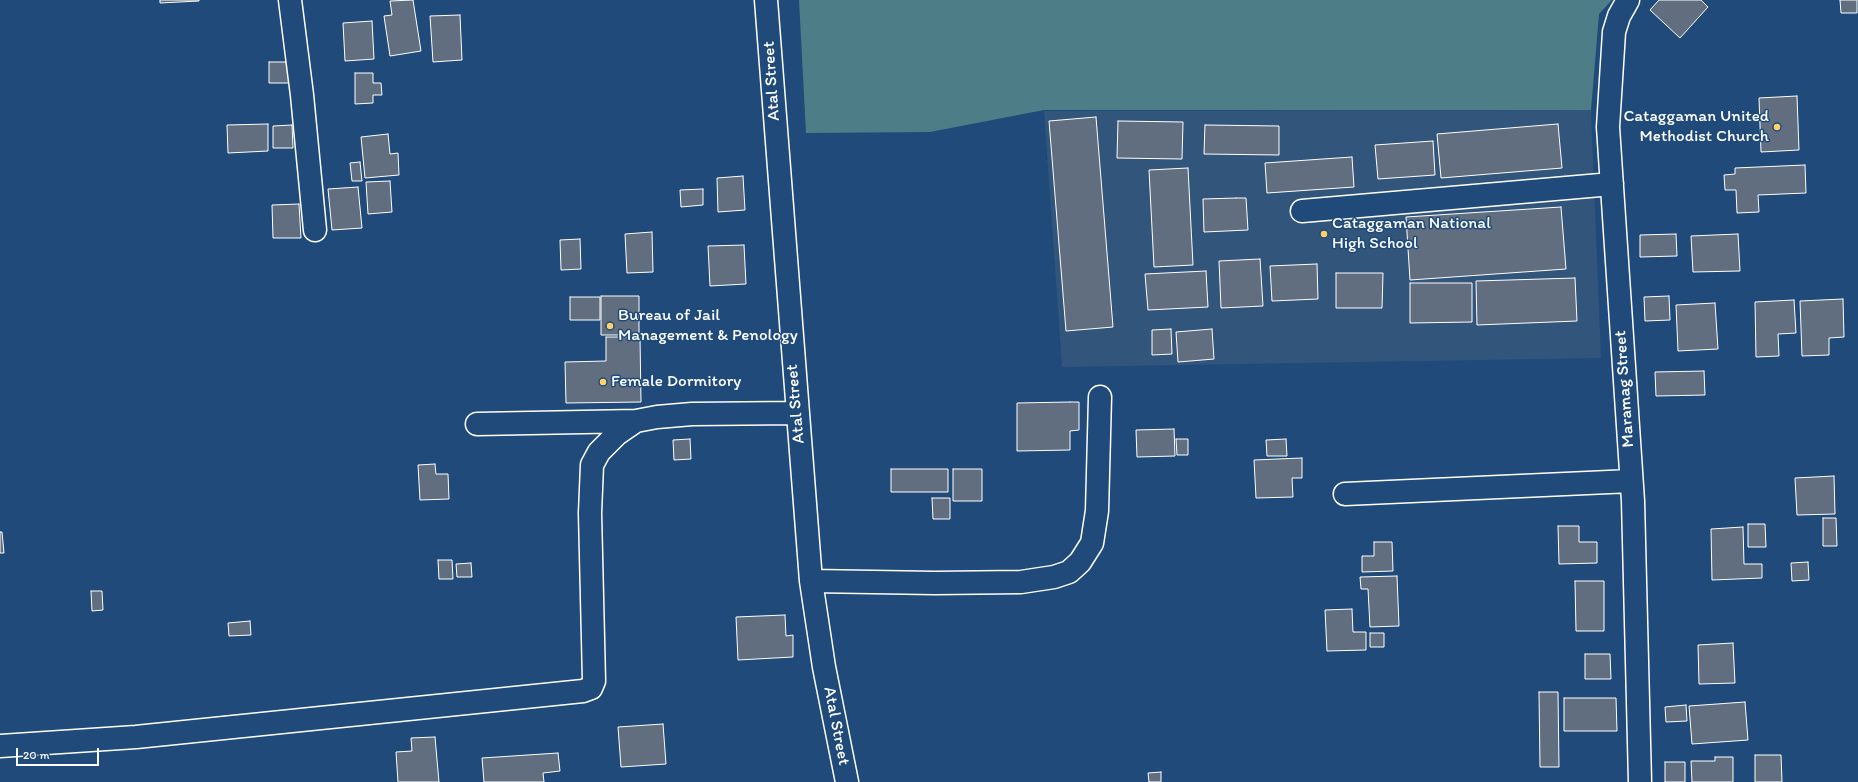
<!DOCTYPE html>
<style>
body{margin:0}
#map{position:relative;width:1858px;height:782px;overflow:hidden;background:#1f4a7a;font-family:Itim,sans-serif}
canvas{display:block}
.scale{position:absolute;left:16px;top:748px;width:83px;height:18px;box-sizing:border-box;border:2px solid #fff;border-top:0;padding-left:5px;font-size:12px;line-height:14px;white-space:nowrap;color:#fff;-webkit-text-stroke:3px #1f4a7a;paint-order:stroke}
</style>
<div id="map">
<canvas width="1858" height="782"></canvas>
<div class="scale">20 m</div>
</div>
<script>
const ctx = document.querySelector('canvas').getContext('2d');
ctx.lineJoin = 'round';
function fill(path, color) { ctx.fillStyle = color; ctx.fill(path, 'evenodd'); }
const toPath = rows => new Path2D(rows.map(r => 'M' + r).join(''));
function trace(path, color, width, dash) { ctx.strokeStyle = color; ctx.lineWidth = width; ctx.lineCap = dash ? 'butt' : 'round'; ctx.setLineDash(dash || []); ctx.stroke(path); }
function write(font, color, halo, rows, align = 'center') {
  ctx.font = font + ' Itim,sans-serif'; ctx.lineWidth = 3; ctx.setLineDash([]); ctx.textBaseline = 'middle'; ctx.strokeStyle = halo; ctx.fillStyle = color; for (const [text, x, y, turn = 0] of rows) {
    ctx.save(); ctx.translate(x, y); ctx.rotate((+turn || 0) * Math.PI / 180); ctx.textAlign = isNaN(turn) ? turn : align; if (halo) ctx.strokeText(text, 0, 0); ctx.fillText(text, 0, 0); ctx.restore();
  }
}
fill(toPath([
 [1591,110,1601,358,1062,367,1044,111]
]), '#32557c');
fill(toPath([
 [799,0,1612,0,1599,14,1591,110,1044,110,930,132,806,133]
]), '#4d7d87');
const building = toPath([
 [160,0,199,0,199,1,160,3,160,0],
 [413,0,421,51,390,56,384,16,392,15,390,1,413,0],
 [1659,0,1701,0,1708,7,1680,38,1650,10,1659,0],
 [1840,0,1857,0,1857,13,1841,13,1840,0],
 [460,15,462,60,433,62,430,16,460,15],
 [372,21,374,59,345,61,343,23,372,21],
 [269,62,289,62,289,83,269,83,269,62],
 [355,73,373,73,373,83,381,83,382,95,373,95,373,103,355,104,355,73],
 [1797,96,1799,150,1761,152,1759,98,1797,96],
 [1096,117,1113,327,1066,331,1049,121,1096,117],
 [1118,121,1183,122,1182,159,1117,158,1118,121],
 [268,124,268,151,228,153,227,125,268,124],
 [1558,124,1562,168,1441,178,1437,134,1558,124],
 [292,125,293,148,273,148,273,126,292,125],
 [1205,125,1279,126,1279,155,1204,154,1205,125],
 [388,134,390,154,398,153,399,175,365,178,361,137,388,134],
 [1433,141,1435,175,1378,179,1375,145,1433,141],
 [1352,157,1354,187,1267,193,1265,163,1352,157],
 [360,162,362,181,352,181,350,163,360,162],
 [1805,165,1806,193,1758,195,1759,212,1737,213,1736,190,1725,190,1724,175,1735,174,1735,168,1805,165],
 [1188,168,1193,265,1154,267,1149,170,1188,168],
 [743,176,745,210,718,212,717,178,743,176],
 [390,181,392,212,368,214,366,182,390,181],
 [358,187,362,228,332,230,328,189,358,187],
 [703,189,703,205,681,207,680,190,703,189],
 [1236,198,1246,198,1248,230,1204,232,1203,199,1236,198],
 [299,204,301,238,273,238,272,205,299,204],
 [1561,207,1566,269,1410,280,1406,217,1561,207],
 [652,232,653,272,627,273,625,234,652,232],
 [1676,234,1677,256,1640,257,1640,235,1676,234],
 [1738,234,1740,271,1693,272,1691,236,1738,234],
 [580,239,581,269,561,270,560,240,580,239],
 [744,245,746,284,710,286,708,246,744,245],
 [1260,259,1263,306,1221,308,1219,261,1260,259],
 [1317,264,1318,299,1272,301,1270,266,1317,264],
 [1206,271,1208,307,1148,310,1145,274,1206,271],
 [1336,273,1383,273,1382,308,1336,308,1336,273],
 [1575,278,1577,321,1477,325,1476,281,1575,278],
 [1410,283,1472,283,1472,322,1410,323,1410,283],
 [601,296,639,296,639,335,601,335,601,296],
 [1669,296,1670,320,1645,321,1644,297,1669,296],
 [570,297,600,297,600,320,570,320,570,297],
 [1843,299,1844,337,1829,338,1829,355,1802,356,1800,301,1843,299],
 [1794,300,1796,333,1778,334,1779,356,1756,357,1755,302,1794,300],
 [1715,303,1718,349,1678,351,1676,305,1715,303],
 [1171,329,1172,354,1152,355,1152,330,1171,329],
 [1212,329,1214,359,1178,362,1176,332,1212,329],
 [606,337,640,337,641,402,566,403,565,362,606,361,606,337],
 [1704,371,1705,395,1656,396,1655,372,1704,371],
 [1070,402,1079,402,1079,430,1070,431,1070,450,1017,451,1017,403,1070,402],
 [1174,429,1175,456,1137,457,1136,430,1174,429],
 [690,439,691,459,674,460,673,440,690,439],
 [1176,439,1188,439,1188,455,1177,455,1176,439],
 [1286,439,1287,456,1267,456,1266,440,1286,439],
 [1302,458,1302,478,1292,478,1293,497,1256,498,1254,460,1302,458],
 [435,464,436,474,448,474,449,499,420,500,418,465,435,464],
 [891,469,948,469,948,492,891,492,891,469],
 [953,469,982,469,982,501,953,501,953,469],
 [1834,476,1835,514,1797,515,1795,478,1834,476],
 [932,498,950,498,950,519,933,519,932,498],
 [1823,518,1836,518,1837,546,1823,546,1823,518],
 [1748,524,1765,524,1766,547,1748,547,1748,524],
 [1558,526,1579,526,1579,542,1597,542,1597,563,1559,564,1558,526],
 [1743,527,1744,564,1762,564,1762,578,1712,580,1711,529,1743,527],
 [0,532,2,532,4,553,0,553,0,532],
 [1374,542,1392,542,1393,571,1362,572,1362,556,1374,556,1374,542],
 [438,560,452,560,453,579,439,579,438,560],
 [1808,562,1809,580,1792,581,1791,563,1808,562],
 [471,563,472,577,457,577,456,564,471,563],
 [1397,576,1399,626,1370,627,1368,589,1361,589,1360,577,1397,576],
 [1575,581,1604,581,1604,631,1576,631,1575,581],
 [91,591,102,591,103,610,92,611,91,591],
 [1352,609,1353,632,1366,632,1366,650,1327,651,1325,610,1352,609],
 [785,615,786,636,793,635,793,657,738,660,736,617,785,615],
 [250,621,251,635,229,636,228,623,250,621],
 [1370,633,1384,633,1384,647,1370,647,1370,633],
 [1733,643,1735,683,1699,684,1698,645,1733,643],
 [1585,654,1610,654,1611,679,1585,679,1585,654],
 [1539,692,1558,692,1559,767,1540,767,1539,692],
 [1564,698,1616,698,1617,731,1564,731,1564,698],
 [1745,702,1748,740,1692,744,1689,706,1745,702],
 [1686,705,1687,721,1666,722,1665,707,1686,705],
 [663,724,666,764,621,767,618,727,663,724],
 [435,737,439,782,398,782,396,752,412,751,411,738,435,737],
 [558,753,560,771,543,773,544,782,484,782,482,758,558,753],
 [1755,755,1781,755,1782,782,1755,782,1755,755],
 [1715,757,1733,757,1733,782,1692,782,1691,761,1715,761,1715,757],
 [1665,762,1685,762,1685,782,1665,782,1665,762],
 [1161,772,1161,782,1149,782,1148,773,1161,772]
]);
fill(building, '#606e7f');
trace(building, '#fff', 1);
const minor = toPath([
 [290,0,302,95,315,230],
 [766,0,811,581,824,667,847,782],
 [1628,0,1619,16,1614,32,1608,127,1633,501,1640,782],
 [1302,211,1612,184],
 [477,424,636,421],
 [1345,494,1631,481],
 [811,581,935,583,1021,582,1054,577,1069,572,1080,562,1092,543,1097,511,1100,397],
 [0,746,136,737,583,691,591,688,594,681,590,513,592,465,599,452,617,434,636,421,657,417,692,414,797,413]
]);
trace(minor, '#fff', 25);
trace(minor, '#1f4a7a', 22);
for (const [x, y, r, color] of [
 [1777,127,4,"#ffd166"],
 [1324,234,4,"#ffd166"],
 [610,326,4,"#ffd166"],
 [603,382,4,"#ffd166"]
]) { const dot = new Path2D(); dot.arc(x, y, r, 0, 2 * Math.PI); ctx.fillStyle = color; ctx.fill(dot); trace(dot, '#1f4a7a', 1.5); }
write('17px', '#fff', '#1f4a7a', [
 ["Atal Street",772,81,-94],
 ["Maramag Street",1625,389,-94],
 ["Atal Street",796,404,-95],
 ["Atal Street",836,726,79]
]);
write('17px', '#fff', '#1f4a7a', [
 ["Cataggaman United",1769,117,"right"],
 ["Methodist Church",1769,137,"right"],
 ["Cataggaman National",1332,224],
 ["High School",1332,244],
 ["Bureau of Jail",618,316],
 ["Management & Penology",618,336],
 ["Female Dormitory",611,382]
], 'left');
</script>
